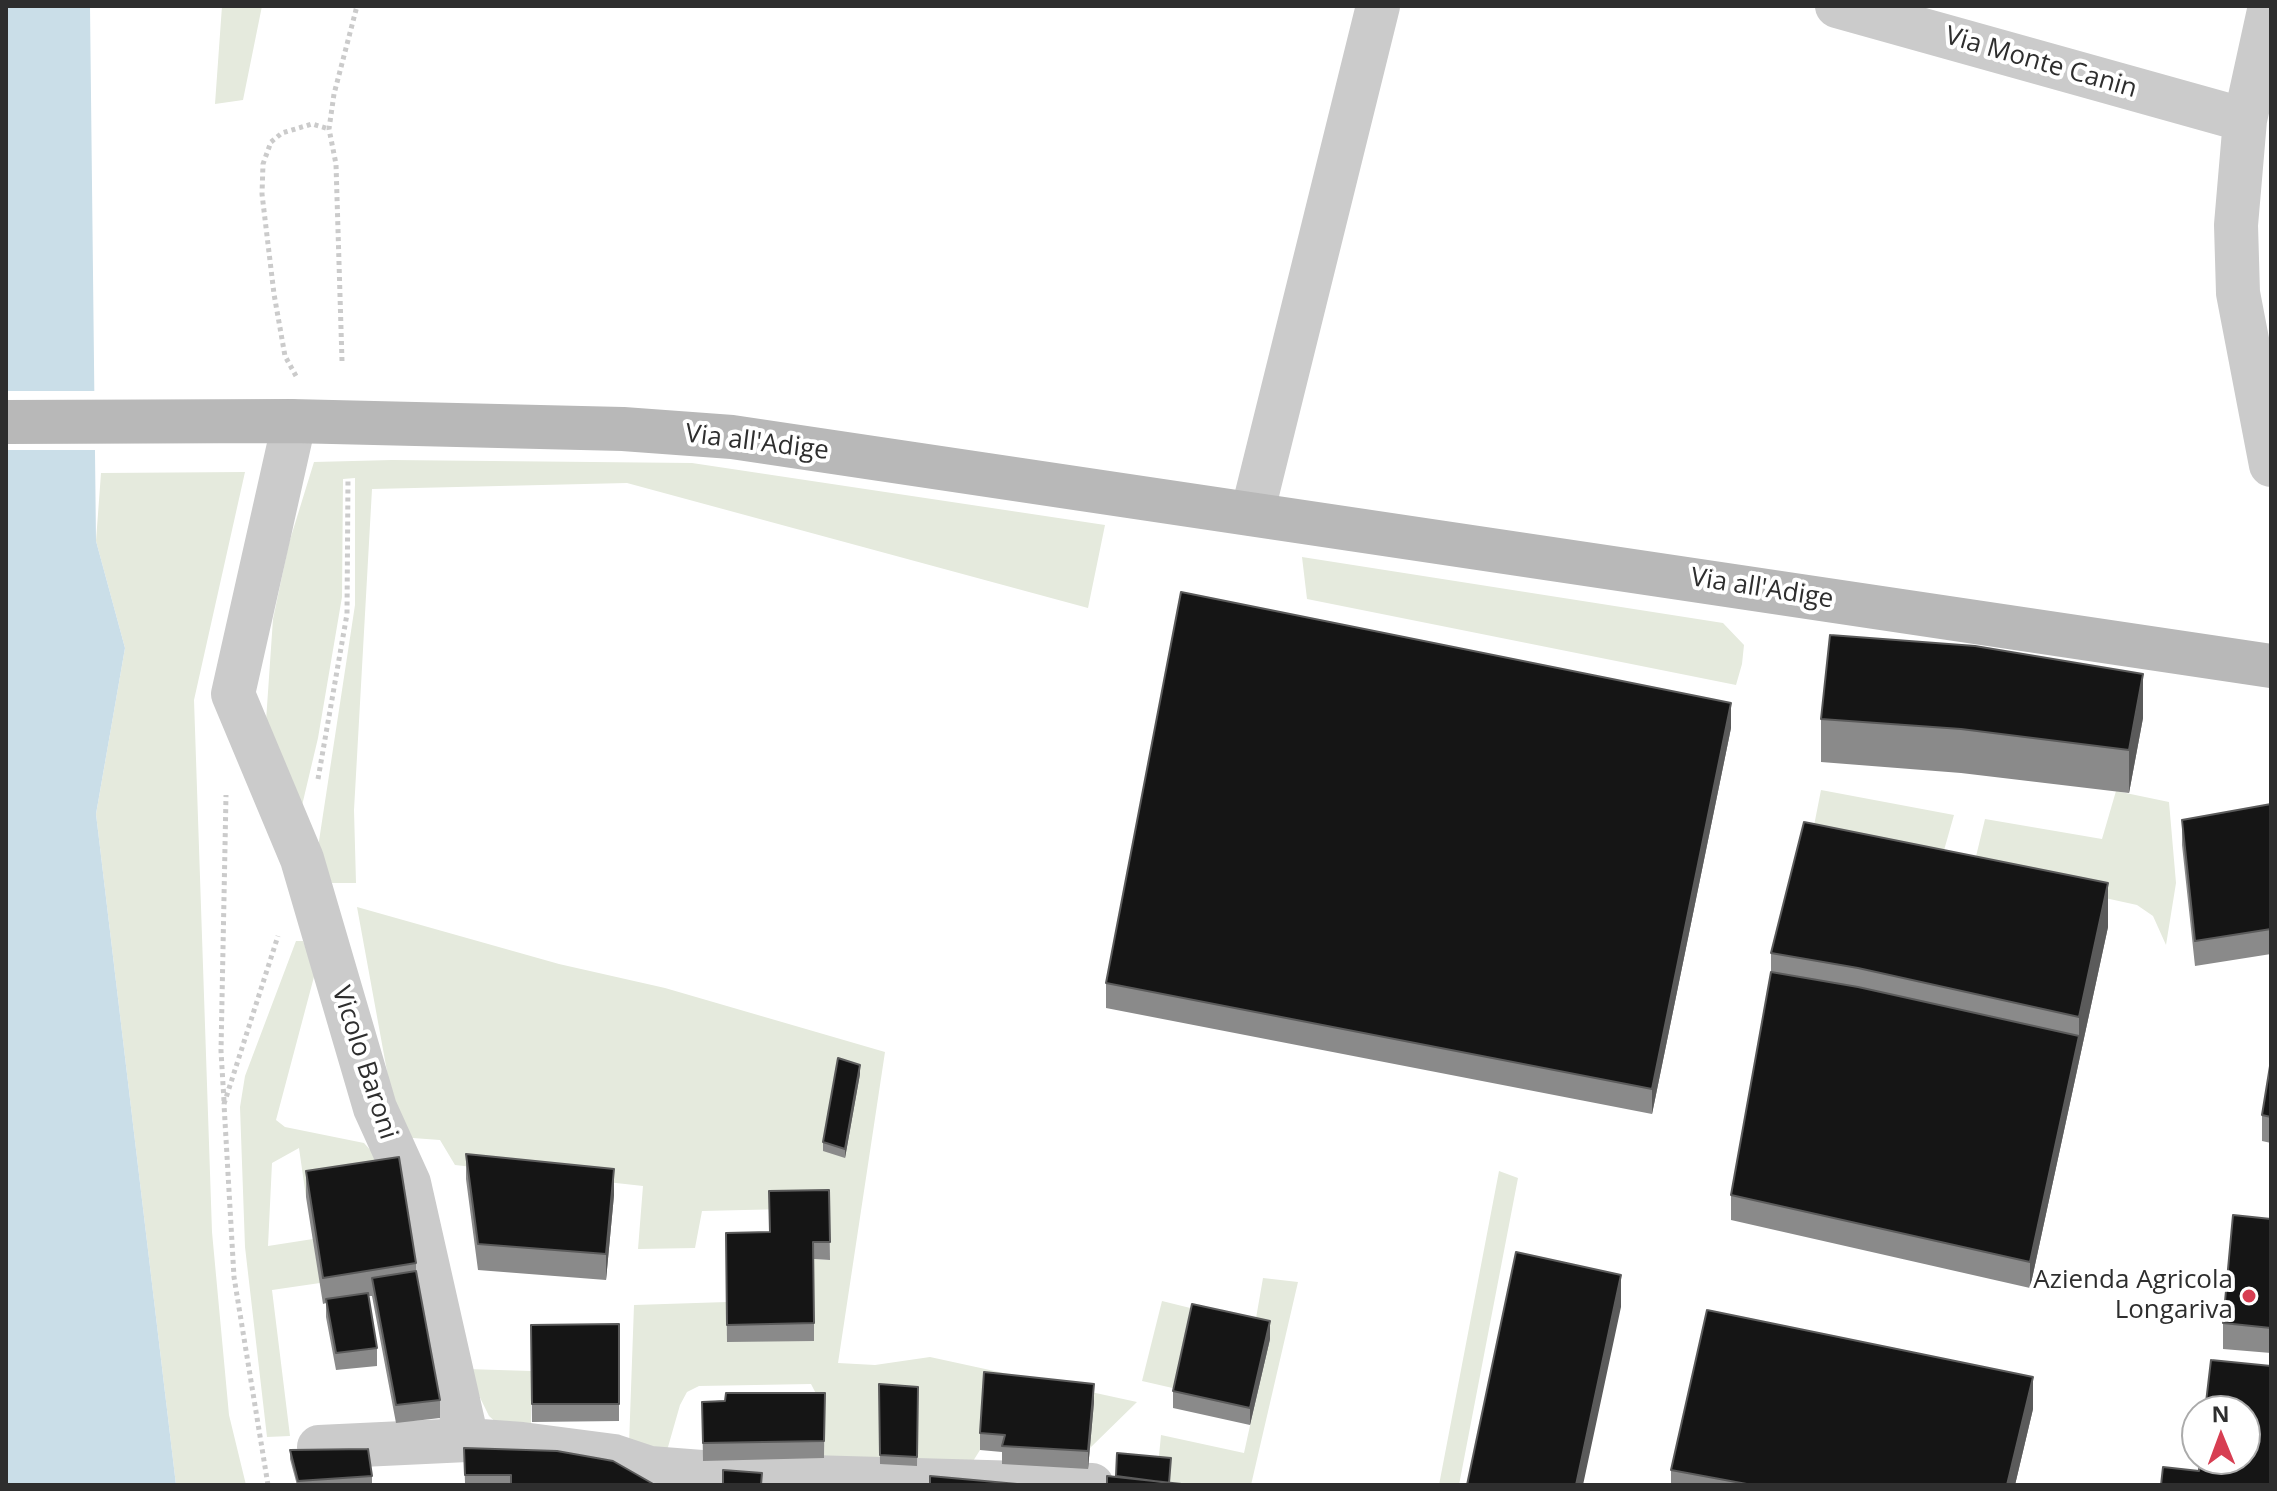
<!DOCTYPE html>
<style>
body{margin:0}
#map{position:relative;width:2277px;height:1491px;overflow:hidden;background:#fff;font-family:"Open Sans",sans-serif}
canvas{display:block}
.frame{position:absolute;inset:0;border:8px solid #2e2e2e;pointer-events:none}
.north{position:absolute;left:2181px;top:1395px;width:80px;height:80px;box-sizing:border-box;background:#fff;border:2px solid #ababab;border-radius:50%;rotate:359deg;font-size:22px;font-weight:700;line-height:32px;text-align:center;color:#2e2e2e}
.north::after{content:'';display:block;margin:auto;width:28px;height:36px;background:#d73e52;clip-path:polygon(50% 0,100% 100%,50% 72%,0 100%)}
</style>
<div id="map">
<canvas width="2277" height="1491"></canvas>
<div class="frame"></div>
<div class="north">N</div>
</div>
<script>
const ctx = document.querySelector('canvas').getContext('2d');
ctx.lineJoin = 'round';
function fill(path, color) { ctx.fillStyle = color; ctx.fill(path, 'evenodd'); }
const toPath = rows => new Path2D(rows.map(r => 'M' + r).join(''));
function trace(path, color, width, dash) { ctx.strokeStyle = color; ctx.lineWidth = width; ctx.lineCap = dash ? 'butt' : 'round'; ctx.setLineDash(dash || []); ctx.stroke(path); }
function write(font, color, halo, rows, align = 'center') {
  ctx.font = font + ' "Open Sans",sans-serif'; ctx.lineWidth = 8; ctx.setLineDash([]); ctx.textBaseline = 'middle'; ctx.strokeStyle = halo; ctx.fillStyle = color; for (const [text, x, y, turn = 0] of rows) {
    ctx.save(); ctx.translate(x, y); ctx.rotate((+turn || 0) * Math.PI / 180); ctx.textAlign = isNaN(turn) ? turn : align; if (halo) ctx.strokeText(text, 0, 0); ctx.fillText(text, 0, 0); ctx.restore();
  }
}
fill(toPath([
 [222,6,262,6,243,100,215,104],
 [392,460,692,463,1105,525,1088,608,627,483,372,489,354,810,356,883,332,883,317,854,355,605,355,478,343,479,342,597,318,738,300,814,266,721,273,619,289,543,314,462],
 [245,472,194,700,212,1232,229,1415,246,1485,176,1485,96,814,125,648,96,541,101,473],
 [1302,557,1723,623,1744,645,1742,664,1736,685,1307,599],
 [1821,790,1954,815,1939,868,1811,841],
 [2116,791,2169,802,2176,883,2166,945,2153,916,2137,905,1973,869,1985,819,2102,839],
 [357,907,559,964,665,988,885,1052,838,1363,875,1365,930,1357,1137,1402,1090,1448,984,1389,980,1450,970,1466,917,1466,879,1394,880,1464,824,1458,825,1411,811,1384,699,1386,687,1392,680,1405,666,1454,629,1445,634,1305,727,1302,813,1259,830,1260,829,1208,702,1211,695,1248,638,1249,643,1186,455,1165,440,1140,399,1137],
 [296,941,303,941,315,973,276,1120,285,1127,364,1143,399,1182,306,1197,299,1148,272,1163,268,1246,313,1239,320,1283,272,1290,290,1436,267,1437,245,1247,240,1107,245,1076],
 [1499,1171,1518,1178,1459,1485,1439,1485],
 [1263,1278,1298,1282,1251,1485,1170,1485,1158,1466,1161,1435,1244,1453,1269,1339,1177,1389,1142,1381,1162,1301,1255,1324],
 [466,1369,531,1371,531,1433,499,1425,489,1416]
]), '#e5eadd');
fill(toPath([
 [6,6,90,6,96,541,125,648,96,814,176,1485,6,1485]
]), '#cadee8');
fill(toPath([
 [6,391,98,391,99,450,6,450]
]), '#fff');
trace(toPath([
 [342,361,336,164,329,129,334,94,357,6],
 [296,376,285,356,274,294,262,194,263,164,271,142,282,133,312,124,329,129],
 [318,779,347,614,348,478],
 [224,1101,221,1051,226,795],
 [268,1485,234,1277,224,1104,278,936]
]), '#cbcbcb', 5, [4, 4]);
trace(toPath([
 [1837,6,2245,120],
 [2270,6,2245,120,2236,225,2238,293,2271,465],
 [291,421,291,436,233,694,302,859,375,1108,409,1183,467,1440],
 [1252,514,1378,6],
 [319,1447,467,1440,522,1444,614,1456,650,1468,664,1485],
 [650,1468,740,1475,1092,1485]
]), '#cbcbcb', 44);
trace(toPath([
 [6,422,291,421,623,429,732,437,2271,666]
]), '#b8b8b8', 44);
fill(toPath([
 [2143,718,2129,793,1961,773,1821,762,1821,719],
 [1731,728,1652,1114,1106,1008,1106,983],
 [2271,804,2271,954,2195,966,2182,845,2182,820],
 [2108,927,2030,1288,1731,1220,1731,1195,1771,972,1771,953],
 [2271,1060,2271,1143,2262,1141,2262,1115],
 [860,1074,845,1158,823,1151,823,1142],
 [466,1154,614,1195,606,1280,478,1270,466,1179],
 [306,1171,416,1263,416,1271,440,1400,440,1418,396,1423,372,1296,368,1296,377,1348,377,1366,336,1370,326,1317,326,1303,323,1304,306,1197],
 [829,1190,830,1260,814,1259,814,1341,727,1342,726,1233,770,1232],
 [2271,1219,2271,1353,2223,1349,2223,1323],
 [619,1324,619,1421,532,1422,531,1325],
 [1270,1339,1250,1425,1173,1408,1173,1391],
 [879,1384,918,1387,917,1466,880,1464],
 [825,1393,824,1458,703,1461,702,1402],
 [1094,1402,1088,1469,1002,1464,1002,1452,980,1450,980,1433],
 [2033,1409,2015,1485,1671,1485,1671,1470],
 [464,1448,655,1485,465,1484],
 [290,1450,372,1476,372,1485,297,1485,290,1459]
]), '#8a8a8a');
fill(toPath([
 [2143,674,2143,718,2129,793,2129,750],
 [1731,703,1731,728,1652,1114,1652,1089],
 [2108,883,2108,927,2030,1288,2030,1262,2079,1036,2079,1017],
 [860,1065,860,1074,845,1158,845,1149],
 [614,1169,614,1195,606,1280,606,1254],
 [1621,1275,1621,1307,1583,1485,1576,1485],
 [1270,1321,1270,1339,1250,1425,1250,1408],
 [2033,1377,2033,1409,2015,1485,2007,1485],
 [1094,1384,1094,1402,1088,1469,1088,1451]
]), '#5b5b5b');
const building = toPath([
 [1181,592,1731,703,1652,1089,1106,983,1181,592],
 [1830,635,1975,646,2143,674,2129,750,1961,729,1821,719,1830,635],
 [2271,804,2271,929,2195,941,2182,820,2271,804],
 [1804,822,2108,883,2079,1017,1858,968,1771,953,1804,822],
 [1771,972,1858,987,2079,1036,2030,1262,1731,1195,1771,972],
 [838,1058,860,1065,845,1149,823,1142,838,1058],
 [2271,1060,2271,1117,2262,1115,2271,1060],
 [466,1154,614,1169,606,1254,478,1244,466,1154],
 [399,1157,416,1263,323,1278,306,1171,399,1157],
 [829,1190,830,1242,813,1242,814,1323,727,1325,726,1233,770,1232,769,1191,829,1190],
 [2233,1215,2271,1219,2271,1328,2223,1323,2233,1215],
 [1516,1252,1621,1275,1576,1485,1467,1485,1516,1252],
 [416,1271,440,1400,396,1405,372,1278,416,1271],
 [368,1293,377,1348,336,1353,326,1299,368,1293],
 [1192,1304,1270,1321,1250,1408,1173,1391,1192,1304],
 [1707,1310,2033,1377,2007,1485,1752,1485,1671,1470,1707,1310],
 [619,1324,619,1404,532,1404,531,1325,619,1324],
 [2211,1360,2271,1366,2271,1485,2161,1485,2163,1467,2199,1471,2200,1459,2245,1459,2245,1411,2205,1411,2211,1360],
 [984,1372,1094,1384,1088,1451,1002,1446,1005,1435,980,1433,984,1372],
 [879,1384,918,1387,917,1457,880,1455,879,1384],
 [726,1393,825,1393,824,1441,703,1443,702,1402,725,1401,726,1393],
 [464,1448,557,1451,613,1461,655,1485,526,1485,511,1484,511,1475,465,1475,464,1448],
 [368,1449,372,1476,298,1481,290,1450,368,1449],
 [1117,1453,1171,1458,1169,1483,1116,1476,1117,1453],
 [723,1470,762,1473,761,1485,723,1485,723,1470],
 [930,1476,1017,1484,930,1485,930,1476],
 [1107,1476,1191,1485,1107,1485,1107,1476]
]);
fill(building, '#151515');
trace(building, '#5b5b5b', 2);
for (const [x, y, r, color] of [
 [2249,1296,8,"#d73e52"]
]) { const dot = new Path2D(); dot.arc(x, y, r, 0, 2 * Math.PI); ctx.fillStyle = color; ctx.fill(dot); trace(dot, '#fff', 3); }
write('26px', '#2e2e2e', '#fff', [
 ["Via Monte Canin",2041,63,16],
 ["Via all'Adige",757,443,7],
 ["Via all'Adige",1762,589,9],
 ["Vicolo Baroni",364,1063,72]
]);
write('26px', '#2e2e2e', '#fff', [
 ["Azienda Agricola",2233,1281],
 ["Longariva",2233,1311]
], 'right');
</script>
